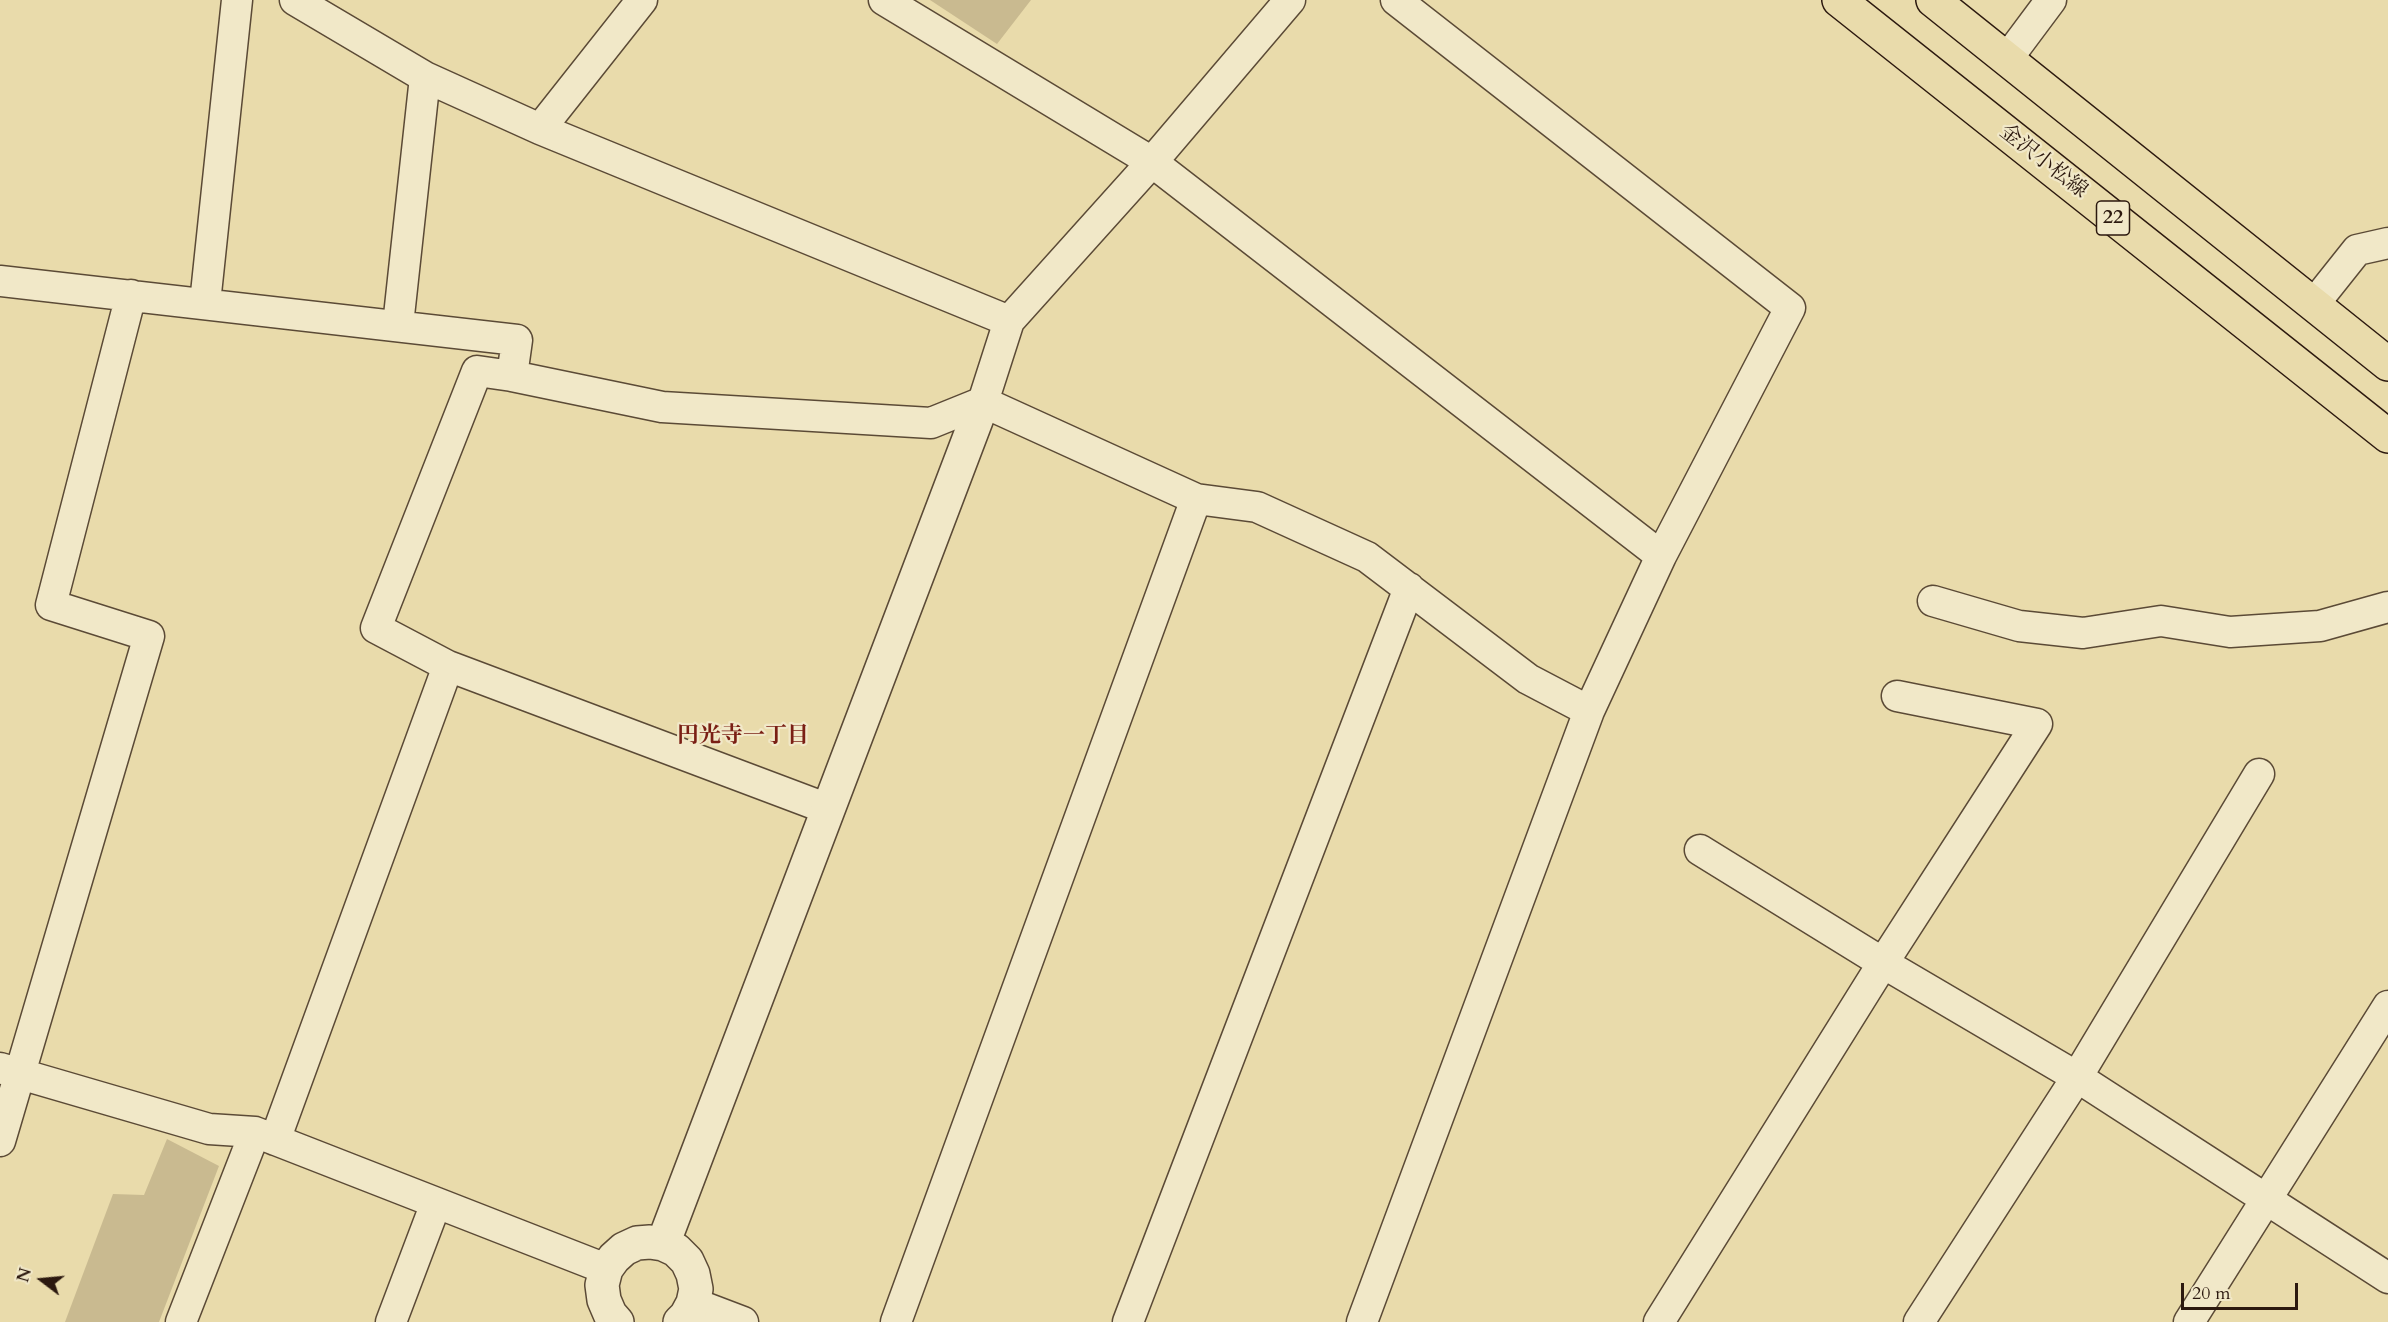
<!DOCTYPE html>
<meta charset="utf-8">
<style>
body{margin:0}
#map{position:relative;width:2388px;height:1322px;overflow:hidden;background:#e9dbab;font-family:Cardo,serif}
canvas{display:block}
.north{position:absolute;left:12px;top:1250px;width:60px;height:60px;-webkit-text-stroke:4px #f1e8c8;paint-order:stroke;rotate:286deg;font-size:16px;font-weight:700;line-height:24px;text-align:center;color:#2c190f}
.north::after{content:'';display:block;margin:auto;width:21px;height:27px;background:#2c190f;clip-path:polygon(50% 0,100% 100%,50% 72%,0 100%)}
.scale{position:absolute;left:2181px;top:1283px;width:117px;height:27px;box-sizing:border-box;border:3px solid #2c190f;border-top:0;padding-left:8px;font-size:18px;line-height:21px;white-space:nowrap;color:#2c190f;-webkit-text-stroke:4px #f1e8c8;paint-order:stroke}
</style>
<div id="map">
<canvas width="2388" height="1322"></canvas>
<div class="north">N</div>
<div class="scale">20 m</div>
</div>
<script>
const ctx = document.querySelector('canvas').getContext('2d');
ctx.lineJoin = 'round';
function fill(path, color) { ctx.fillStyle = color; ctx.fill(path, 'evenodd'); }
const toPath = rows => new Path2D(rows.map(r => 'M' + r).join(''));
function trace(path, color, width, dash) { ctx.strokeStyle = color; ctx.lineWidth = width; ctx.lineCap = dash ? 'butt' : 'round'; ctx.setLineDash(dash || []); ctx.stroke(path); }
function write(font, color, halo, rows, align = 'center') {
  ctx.font = font + ' Cardo,"Noto Serif JP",serif'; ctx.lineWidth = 4.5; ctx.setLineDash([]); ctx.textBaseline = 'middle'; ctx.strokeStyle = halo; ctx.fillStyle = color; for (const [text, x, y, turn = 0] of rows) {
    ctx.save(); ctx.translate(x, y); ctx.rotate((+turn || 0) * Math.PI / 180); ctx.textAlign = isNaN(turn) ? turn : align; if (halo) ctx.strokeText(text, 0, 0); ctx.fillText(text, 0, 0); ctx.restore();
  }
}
fill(toPath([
 [930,0,1031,0,997,44],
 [167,1139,219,1166,159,1322,65,1322,113,1194,144,1195]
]), '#c9ba90');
const minor = toPath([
 [295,0,425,77,540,129,1009,321,1152,162,1661,556,1589,711,1362,1322],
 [884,0,1152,162,1290,0],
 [1396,0,1790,308,1661,556],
 [2007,59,2051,0],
 [540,129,642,0],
 [0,281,517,340,512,376,662,407,931,423,983,402,1196,499],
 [205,303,237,0],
 [2314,304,2357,250,2388,243],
 [398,325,425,77],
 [983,402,1009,321],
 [1933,601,2019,626,2083,633,2161,621,2230,632,2320,626,2388,607],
 [448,666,828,809],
 [1700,850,1883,963,2077,1077,2388,1278],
 [0,1068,209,1129,255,1132,606,1269],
 [275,1140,448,666,376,628,477,371,512,376],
 [0,1141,149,636,51,605,131,295],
 [693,1303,743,1322],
 [181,1322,255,1132],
 [391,1322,436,1203],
 [896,1322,1196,499,1257,507,1367,557,1528,679,1589,711],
 [1128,1322,1409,588],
 [1659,1322,1883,963,2037,724,1897,696],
 [1919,1322,2077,1077,2259,774],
 [2189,1322,2388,1006]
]);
const tertiary = toPath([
 [663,1244,983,402],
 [617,1322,610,1314,604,1300,602,1285,606,1269,614,1258,624,1249,637,1243,650,1242,663,1244,676,1250,687,1261,693,1274,696,1289,693,1303,686,1316,680,1322]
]);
const primary = toPath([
 [1839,0,2388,436],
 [1933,0,2388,364]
]);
trace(minor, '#5b4a36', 33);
trace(tertiary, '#5b4a36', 36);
trace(primary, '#2c190f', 36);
trace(minor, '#f1e8c8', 30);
trace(tertiary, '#f1e8c8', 33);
trace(primary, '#e9dbab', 33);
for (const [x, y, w] of [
 [2113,218,33]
]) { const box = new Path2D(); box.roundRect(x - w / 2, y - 17, w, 34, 4.5); ctx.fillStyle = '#f1e8c8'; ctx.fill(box); trace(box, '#2c190f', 1.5); }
write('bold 20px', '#2c190f', null, [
 ["22",2113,218]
]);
write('21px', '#2c190f', '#f1e8c8', [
 ["金沢小松線",2043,162,38]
]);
write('bold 22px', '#7a1f14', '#f1e8c8', [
 ["円光寺一丁目",743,737]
]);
</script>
